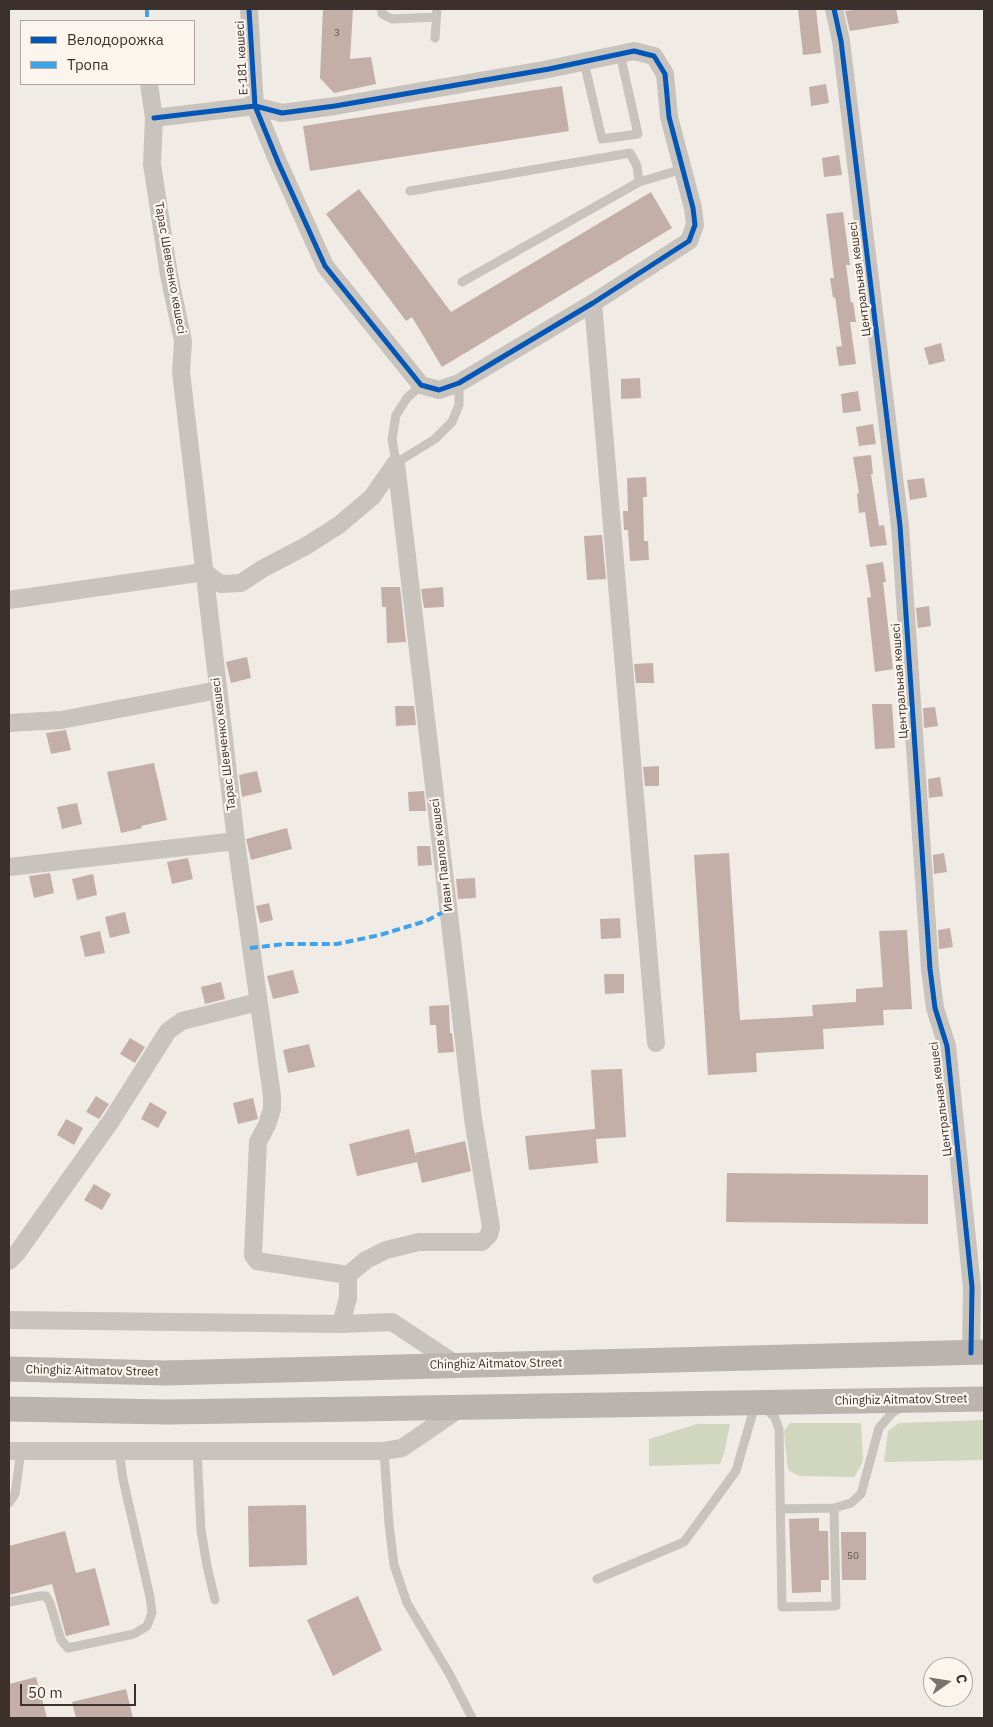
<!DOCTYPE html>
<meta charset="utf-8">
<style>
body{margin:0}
#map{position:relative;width:993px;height:1727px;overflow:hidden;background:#f0ebe5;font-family:"IBM Plex Sans",sans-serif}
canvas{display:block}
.frame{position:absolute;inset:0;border:10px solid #3b302b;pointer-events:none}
.legend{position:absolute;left:20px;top:20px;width:175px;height:65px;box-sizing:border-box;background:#fbf5ee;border:1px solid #aea6a0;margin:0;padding:6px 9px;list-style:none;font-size:15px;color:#3b302b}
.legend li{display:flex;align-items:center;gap:10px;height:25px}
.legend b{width:25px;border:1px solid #aea6a0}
.north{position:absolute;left:923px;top:1657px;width:50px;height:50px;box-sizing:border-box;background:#fbf5ee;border:1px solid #aea6a0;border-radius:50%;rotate:77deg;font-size:14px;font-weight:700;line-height:20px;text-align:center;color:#3b302b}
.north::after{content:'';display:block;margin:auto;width:18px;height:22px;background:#7a716c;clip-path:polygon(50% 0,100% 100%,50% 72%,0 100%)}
.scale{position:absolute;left:20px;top:1684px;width:116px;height:22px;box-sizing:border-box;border:2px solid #3b302b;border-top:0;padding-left:6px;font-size:15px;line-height:18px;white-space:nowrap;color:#3b302b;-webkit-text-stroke:4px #fbf5ee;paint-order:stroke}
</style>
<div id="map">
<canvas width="993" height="1727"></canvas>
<div class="frame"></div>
<ul class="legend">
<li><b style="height:6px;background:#0057b8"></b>Велодорожка</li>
<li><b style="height:6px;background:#3fa3eb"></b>Тропа</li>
</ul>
<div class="north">С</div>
<div class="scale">50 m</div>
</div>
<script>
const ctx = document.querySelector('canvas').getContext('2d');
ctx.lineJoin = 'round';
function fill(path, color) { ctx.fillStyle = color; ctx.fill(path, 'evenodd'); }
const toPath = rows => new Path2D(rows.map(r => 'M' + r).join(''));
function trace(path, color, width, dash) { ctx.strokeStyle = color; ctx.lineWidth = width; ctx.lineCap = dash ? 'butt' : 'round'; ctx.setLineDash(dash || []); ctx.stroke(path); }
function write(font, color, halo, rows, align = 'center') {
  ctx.font = font + ' "IBM Plex Sans",sans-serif'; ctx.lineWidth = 4.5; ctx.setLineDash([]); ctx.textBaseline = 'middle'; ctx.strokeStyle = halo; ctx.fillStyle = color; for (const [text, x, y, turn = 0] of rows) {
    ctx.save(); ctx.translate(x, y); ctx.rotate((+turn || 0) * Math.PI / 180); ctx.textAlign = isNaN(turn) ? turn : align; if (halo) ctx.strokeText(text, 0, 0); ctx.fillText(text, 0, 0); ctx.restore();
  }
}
fill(toPath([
 [984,1420,984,1460,884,1462,888,1431,899,1423],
 [790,1423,861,1423,863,1461,859,1469,854,1477,799,1476,788,1470,784,1431],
 [697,1424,730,1424,724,1454,720,1464,649,1466,649,1439]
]), '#d1d6bf');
fill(toPath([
 [323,9,353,9,350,59,371,57,376,84,334,93,320,78],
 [798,9,816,9,821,53,803,55],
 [866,9,896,9,899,23,850,31,845,11],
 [826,84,829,103,811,106,809,87],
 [562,86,569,131,310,171,303,126],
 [839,155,842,175,824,177,822,158],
 [359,189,451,312,651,192,672,228,442,367,412,317,406,321,326,214],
 [843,212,850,265,846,265,851,303,853,302,856,322,850,322,856,364,839,366,836,347,842,346,835,297,833,298,830,278,834,278,826,214],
 [941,343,945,361,929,365,924,348],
 [640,378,641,398,621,399,621,379],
 [858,391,861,411,843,413,841,394],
 [873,424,876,444,859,446,856,427],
 [871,455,873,474,871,474,879,526,884,525,887,545,870,547,865,512,859,513,857,494,859,493,853,457],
 [646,477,647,497,643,497,644,541,648,541,649,560,630,561,628,530,624,530,623,511,628,511,627,478],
 [924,478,927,497,910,500,907,480],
 [602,535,606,579,587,580,584,536],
 [883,562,886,582,883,582,893,669,875,672,867,598,871,597,866,565],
 [381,587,400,587,406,642,387,643,386,607,382,607],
 [443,587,444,607,424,608,421,589],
 [929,606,931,626,918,628,916,608],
 [247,657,251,678,231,683,226,662],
 [653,663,654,683,636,683,634,664],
 [872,704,892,704,895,748,875,749],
 [395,706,414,706,416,725,396,726],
 [935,707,938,726,924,728,923,708],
 [66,730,71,750,51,754,46,733],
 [154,763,167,820,141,826,142,828,121,833,107,772],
 [659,766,659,786,645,786,643,767],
 [257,771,262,792,242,797,239,775],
 [940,777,943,796,929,798,928,779],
 [424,791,426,811,409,811,408,792],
 [77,803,82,824,62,829,57,807],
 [287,828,292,849,251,860,246,839],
 [417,846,430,846,432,865,418,866],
 [729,853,740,1020,813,1016,812,1005,856,1002,856,989,883,987,879,931,907,930,912,1009,883,1010,884,1025,823,1029,824,1049,756,1053,757,1072,708,1075,694,855],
 [944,853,947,872,934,874,933,855],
 [188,858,193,879,172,884,167,862],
 [50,873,54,893,34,898,29,876],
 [93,874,97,895,77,900,72,879],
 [475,878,476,898,458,899,456,879],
 [269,903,273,920,260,923,256,906],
 [125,912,130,933,110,938,105,917],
 [620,918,621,938,601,939,600,919],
 [950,928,953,947,939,949,938,930],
 [100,931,105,953,85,957,80,936],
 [293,970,299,993,273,999,267,976],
 [604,974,624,974,624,993,605,994],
 [221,982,225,999,205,1004,201,987],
 [449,1005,450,1033,452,1033,454,1052,438,1053,436,1025,430,1025,429,1006],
 [130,1038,145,1047,135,1063,120,1054],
 [309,1044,315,1067,288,1073,283,1050],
 [622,1069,626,1137,596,1139,598,1163,529,1170,525,1136,595,1129,591,1070],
 [96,1096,109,1104,99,1119,86,1112],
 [253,1098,258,1119,238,1124,233,1103],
 [150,1102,167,1112,158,1128,141,1119],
 [66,1119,83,1128,74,1145,57,1135],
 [409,1129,417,1162,357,1176,349,1144],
 [465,1141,471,1171,422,1183,415,1153],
 [727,1173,928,1175,928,1224,726,1222],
 [94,1184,111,1194,102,1210,84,1200],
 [306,1505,307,1565,249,1567,248,1506],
 [819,1518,819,1531,828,1531,829,1580,821,1580,821,1592,792,1593,789,1519],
 [65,1531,76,1573,95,1568,110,1625,66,1636,52,1584,9,1595,9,1546],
 [841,1532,866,1532,866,1580,842,1580],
 [358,1596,382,1650,333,1676,307,1620],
 [36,1677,47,1718,9,1718,9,1684],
 [126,1689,133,1718,76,1718,72,1702]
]), '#c3afa7');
trace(toPath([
 [382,9,382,14,392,19,436,17],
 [435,38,437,9],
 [584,62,602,139,638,134,620,54],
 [410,191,630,153,637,166,639,182],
 [462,282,639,182,683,169],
 [421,385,407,398,396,415,392,439,396,463,435,439,452,422,459,405,459,383],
 [766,1408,775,1418,779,1429,782,1607,836,1606,834,1508,851,1503,861,1494,879,1428,892,1413,902,1407],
 [197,1451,201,1530,207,1566,215,1600],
 [384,1451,389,1524,394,1565,407,1603,450,1675,472,1718],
 [9,1503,15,1494,21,1451],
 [780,1509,834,1508],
 [597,1579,684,1542,736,1471,755,1405],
 [9,1602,40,1596,46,1596,50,1603,61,1640,68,1648,134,1634,147,1626,152,1613,150,1597,123,1479,119,1450]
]), '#c9c3be', 9);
trace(toPath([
 [834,9,841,41,900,526,930,969,935,1008,947,1046,972,1287,971,1353],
 [149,84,154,118,152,164,169,275,183,341,181,372,236,841,272,1096,272,1109,267,1125,258,1142,253,1255,257,1261,348,1275,348,1298,341,1324],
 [154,118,255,106,282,113,335,106,549,69,634,51,654,56,665,74,669,117,693,208,695,225,689,241,593,303,459,383,439,390,421,385,325,266,278,162,255,106,249,9],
 [593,303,656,1043],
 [9,600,204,572,221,584,241,583,262,569,306,546,339,525,372,497,396,463],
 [9,723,61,720,218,690],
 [9,867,236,841],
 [9,1261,17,1253,111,1121,168,1031,182,1021,258,1002],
 [348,1275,366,1260,386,1250,419,1242,482,1242,489,1235,491,1227,473,1119,396,463],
 [9,1320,341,1324,392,1322,457,1365],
 [9,1451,384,1451,402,1448,462,1407]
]), '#c9c3be', 18);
trace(toPath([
 [9,1369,165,1373,984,1352],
 [9,1409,168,1412,984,1399]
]), '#bab3ae', 25);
trace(toPath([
 [147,9,147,21],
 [250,948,285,944,337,944,380,935,426,921,449,909]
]), '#3fa3eb', 4, [8, 4]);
trace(toPath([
 [834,9,841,41,900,526,930,969,935,1008,947,1046,972,1287,971,1353],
 [154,118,255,106,282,113,335,106,549,69,634,51,654,56,665,74,669,117,693,208,695,225,689,241,593,303,459,383,439,390,421,385,325,266,278,162,255,106,249,9]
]), '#0057b8', 5);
write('10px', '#5d504a', null, [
 ["3",337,33],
 ["50",853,1556]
]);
write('12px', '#3b302b', '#fbf5ee', [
 ["Е-181 көшесі",242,58,-93],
 ["Тарас Шевченко көшесі",170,268,80],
 ["Центральная көшесі",860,279,-97],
 ["Центральная көшесі",900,681,-94],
 ["Тарас Шевченко көшесі",224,744,-97],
 ["Иван Павлов көшесі",442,855,-97],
 ["Центральная көшесі",941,1099,-97],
 ["Chinghiz Aitmatov Street",496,1364,-1],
 ["Chinghiz Aitmatov Street",92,1371,1],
 ["Chinghiz Aitmatov Street",901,1400,-1]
]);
</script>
